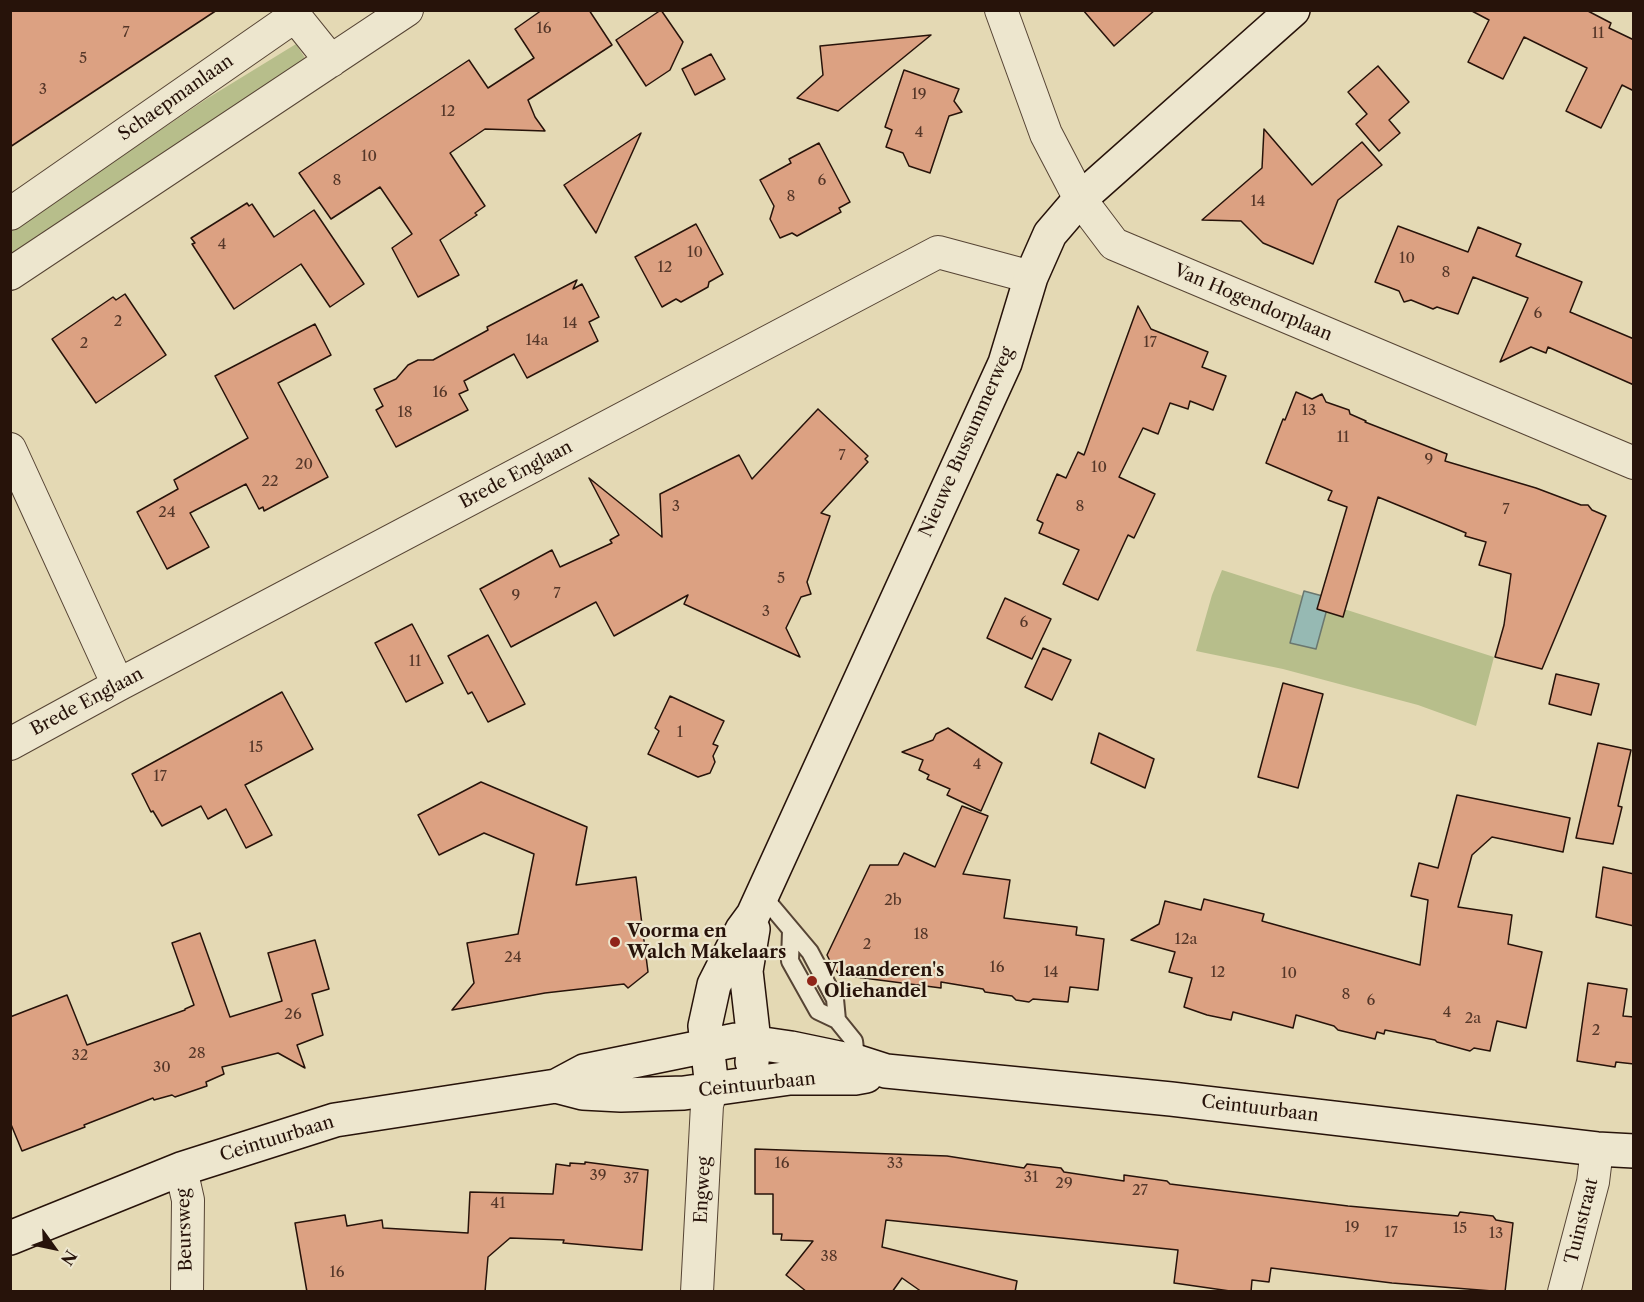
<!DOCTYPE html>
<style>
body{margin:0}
#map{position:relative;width:1644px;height:1302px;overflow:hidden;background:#e4d9b4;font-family:"Libre Caslon Text",serif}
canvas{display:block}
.frame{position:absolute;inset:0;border:12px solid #27130a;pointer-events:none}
.north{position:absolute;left:24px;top:1218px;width:60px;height:60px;-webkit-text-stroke:4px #ede6ce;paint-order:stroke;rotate:123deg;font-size:16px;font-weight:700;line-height:24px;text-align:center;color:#27130a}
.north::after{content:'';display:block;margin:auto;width:21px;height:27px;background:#27130a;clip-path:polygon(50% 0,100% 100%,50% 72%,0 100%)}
</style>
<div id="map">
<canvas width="1644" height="1302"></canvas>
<div class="frame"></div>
<div class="north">N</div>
</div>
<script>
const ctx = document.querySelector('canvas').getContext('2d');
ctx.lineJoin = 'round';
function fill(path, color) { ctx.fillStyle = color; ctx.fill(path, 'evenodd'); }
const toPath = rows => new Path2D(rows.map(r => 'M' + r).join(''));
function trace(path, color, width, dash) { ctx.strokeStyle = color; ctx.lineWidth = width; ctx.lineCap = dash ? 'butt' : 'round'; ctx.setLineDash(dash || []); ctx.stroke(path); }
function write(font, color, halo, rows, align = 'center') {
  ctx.font = font + ' "Libre Caslon Text",serif'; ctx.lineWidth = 4.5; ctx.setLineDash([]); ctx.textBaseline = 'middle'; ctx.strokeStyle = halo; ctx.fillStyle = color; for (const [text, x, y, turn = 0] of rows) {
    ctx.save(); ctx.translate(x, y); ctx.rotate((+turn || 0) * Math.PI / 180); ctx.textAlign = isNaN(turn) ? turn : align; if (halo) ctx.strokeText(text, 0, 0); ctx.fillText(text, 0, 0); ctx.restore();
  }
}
fill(toPath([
 [296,44,305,58,11,261,11,231,208,98],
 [1222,570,1494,657,1476,726,1418,705,1283,669,1196,651,1212,595]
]), '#b7be8b');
const water = toPath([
 [1304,591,1330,598,1316,649,1290,643,1304,591]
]);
fill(water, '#96b9b3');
trace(water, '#6a776f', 1.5);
const building = toPath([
 [10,10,217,10,10,147,10,10],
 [542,10,589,10,612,45,528,100,535,117,545,131,485,129,450,153,485,206,475,213,477,215,440,240,459,275,418,297,392,248,412,234,380,187,331,219,299,173,469,60,488,88,534,58,515,29,542,10],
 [661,10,683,42,670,70,646,86,616,40,661,10],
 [1083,10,1155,10,1114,46,1083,10],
 [1470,10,1586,10,1611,23,1609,28,1634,40,1634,91,1622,85,1601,128,1566,111,1587,68,1524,37,1503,79,1468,62,1489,20,1470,10],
 [931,35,838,111,797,98,823,75,820,46,931,35],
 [711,54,725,79,695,95,682,69,711,54],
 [1378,66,1409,102,1389,120,1400,133,1379,151,1356,124,1367,114,1348,92,1378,66],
 [904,70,959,89,954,101,962,112,949,116,930,173,909,166,903,153,886,147,892,130,885,127,904,70],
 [1264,129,1312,185,1362,142,1382,165,1338,200,1313,264,1263,243,1241,221,1202,220,1262,168,1264,129],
 [641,133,596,233,564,185,641,133],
 [819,143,850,202,839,208,841,212,797,236,792,233,780,238,770,219,774,206,760,180,791,163,789,159,819,143],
 [247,203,249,206,252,204,274,237,314,210,364,284,330,307,301,264,234,309,192,244,195,243,191,238,247,203],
 [696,224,723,274,709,282,708,287,681,302,676,299,662,307,635,257,696,224],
 [1398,226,1468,252,1478,227,1521,244,1516,256,1582,282,1570,312,1634,339,1634,385,1548,347,1546,353,1531,347,1500,362,1528,298,1473,277,1458,314,1437,307,1433,309,1411,300,1404,302,1399,291,1375,282,1398,226],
 [577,280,573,289,582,284,599,317,589,322,598,341,527,378,514,354,464,381,468,390,459,394,468,410,396,447,376,410,383,406,374,389,396,379,408,365,418,360,433,360,488,330,487,327,577,280],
 [125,294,166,355,96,403,52,339,113,297,116,300,125,294],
 [1138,306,1151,329,1208,352,1202,367,1226,376,1213,410,1190,401,1188,409,1170,403,1158,434,1143,428,1119,477,1155,494,1134,538,1128,535,1098,600,1063,584,1079,550,1039,533,1043,523,1037,520,1057,474,1066,478,1078,452,1084,455,1138,306],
 [315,324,331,355,278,383,328,477,264,511,263,507,259,509,246,484,190,513,209,547,167,569,137,512,178,489,174,480,248,438,215,376,315,324],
 [1296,392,1312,399,1322,394,1326,402,1349,410,1350,414,1366,421,1365,422,1447,454,1445,461,1536,488,1581,505,1588,505,1592,510,1606,516,1542,669,1495,657,1504,625,1511,574,1479,565,1486,542,1465,536,1466,533,1378,497,1343,617,1317,609,1347,507,1328,500,1332,491,1266,463,1283,419,1285,420,1296,392],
 [818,409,868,456,865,459,868,462,821,513,830,516,807,582,811,594,801,597,786,628,800,657,684,604,688,595,614,636,596,602,511,647,480,589,552,550,560,567,612,543,610,540,619,535,589,478,662,537,660,494,739,455,752,479,818,409],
 [1005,598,1051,619,1032,659,987,638,1005,598],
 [412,624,443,683,406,702,375,643,412,624],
 [488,635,525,704,488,722,472,692,468,694,448,656,488,635],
 [1043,648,1071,660,1052,700,1025,687,1043,648],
 [1556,674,1599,684,1591,715,1549,704,1556,674],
 [1283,683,1323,694,1298,788,1258,777,1283,683],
 [282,692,313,749,245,785,272,835,246,848,226,809,208,819,201,806,162,826,153,811,151,812,132,774,282,692],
 [670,696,724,721,713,744,718,746,713,756,715,762,710,773,698,777,648,754,659,731,655,728,670,696],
 [948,728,1002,763,981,811,947,795,950,789,927,779,929,775,919,770,923,760,902,752,933,740,936,734,948,728],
 [1099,733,1154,759,1145,788,1091,763,1099,733],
 [1598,743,1631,750,1618,806,1622,807,1613,844,1576,838,1598,743],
 [481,782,587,827,576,885,636,877,648,972,628,988,624,984,545,993,452,1010,474,983,467,943,518,934,534,854,484,833,439,855,418,815,481,782],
 [1457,795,1570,818,1563,852,1492,837,1472,855,1458,907,1512,915,1508,944,1542,952,1526,1028,1497,1021,1490,1051,1474,1048,1470,1051,1437,1042,1435,1040,1385,1030,1384,1034,1377,1032,1375,1039,1338,1030,1334,1026,1296,1015,1293,1028,1233,1012,1231,1020,1207,1015,1184,1007,1192,978,1169,972,1175,952,1131,940,1159,924,1165,901,1201,910,1204,899,1264,914,1262,921,1420,965,1428,900,1411,896,1419,863,1438,868,1457,795],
 [962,806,988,816,963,874,1010,880,1004,918,1077,927,1076,935,1104,939,1098,990,1070,987,1068,1002,1033,999,1029,1002,1016,1000,1012,996,985,992,983,989,941,982,941,988,840,975,833,967,827,955,870,865,898,865,904,853,935,867,962,806],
 [1603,867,1634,874,1634,926,1596,917,1603,867],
 [200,933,230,1017,282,1001,268,953,315,940,329,989,312,994,323,1035,297,1045,305,1068,278,1053,222,1067,224,1074,206,1082,207,1086,175,1097,172,1095,154,1100,153,1098,84,1125,85,1127,22,1151,10,1122,10,1017,67,995,87,1045,185,1010,185,1009,194,1005,172,943,200,933],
 [1588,983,1627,989,1623,1016,1634,1017,1634,1064,1616,1062,1615,1067,1577,1061,1588,983],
 [755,1149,947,1156,1024,1168,1027,1164,1061,1168,1064,1172,1124,1181,1124,1175,1167,1181,1170,1184,1348,1206,1458,1216,1460,1212,1493,1216,1496,1220,1513,1223,1505,1292,1392,1283,1271,1268,1269,1282,1252,1280,1251,1292,1237,1292,1174,1283,1178,1250,886,1220,882,1247,1017,1281,1015,1292,922,1292,902,1278,892,1292,807,1292,786,1275,813,1241,781,1240,782,1234,773,1234,773,1194,755,1194,755,1149],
 [585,1162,648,1170,642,1250,563,1243,564,1240,510,1238,488,1257,485,1292,307,1292,295,1223,345,1215,347,1226,382,1220,383,1228,468,1233,470,1192,553,1194,556,1164,570,1166,570,1163,585,1164,585,1162]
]);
fill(building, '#dca182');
trace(building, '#27130a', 1.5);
const lane = toPath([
 [762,895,810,952,835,999,837,1020,854,1041,857,1065],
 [791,931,790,961,818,1011,837,1020]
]);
const street = toPath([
 [290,10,331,61],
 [1001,10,1046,134,1080,199,1114,244,1634,463],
 [10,214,295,16],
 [10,274,407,10],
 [10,449,118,685],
 [10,744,118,685,938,252,1031,277],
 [181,1169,188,1200,187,1292],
 [697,1292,707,1105,712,1088],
 [1564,1292,1593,1182,1597,1149]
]);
const secondary = toPath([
 [752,1062,754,1041,746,971,753,929],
 [556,1086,583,1093,621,1095,684,1093,790,1078,855,1078,866,1076],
 [712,1088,705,1026,714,985,742,930,753,915,1005,363,1031,277,1050,234,1080,199,1293,10],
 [10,1238,181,1169,335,1120,556,1086,584,1071,736,1040,791,1048,858,1062,886,1071,1171,1099,1597,1149,1634,1151]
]);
trace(lane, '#564434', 20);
trace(street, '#564434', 34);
trace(secondary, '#27130a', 36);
trace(lane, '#ede6ce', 16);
trace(street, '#ede6ce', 32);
trace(secondary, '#ede6ce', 33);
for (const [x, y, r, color] of [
 [615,942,6,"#8f2418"],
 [812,981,6,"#8f2418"]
]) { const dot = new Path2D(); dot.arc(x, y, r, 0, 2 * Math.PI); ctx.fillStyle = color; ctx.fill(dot); trace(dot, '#ede6ce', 2); }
write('15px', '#543628', null, [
 ["16",544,29],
 ["7",126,33],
 ["11",1598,34],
 ["5",83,59],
 ["3",43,90],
 ["19",919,95],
 ["12",448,112],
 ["4",919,133],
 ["10",369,157],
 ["8",337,181],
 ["6",822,181],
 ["8",791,197],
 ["14",1258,202],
 ["4",222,245],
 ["10",695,253],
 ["10",1407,259],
 ["12",665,268],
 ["8",1446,273],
 ["6",1538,314],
 ["2",118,322],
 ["14",570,324],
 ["14a",537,341],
 ["17",1150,343],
 ["2",84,344],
 ["16",440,393],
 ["13",1309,411],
 ["18",405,413],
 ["11",1343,438],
 ["7",842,456],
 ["9",1429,460],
 ["20",304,465],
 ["10",1099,468],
 ["22",270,482],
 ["3",676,507],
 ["8",1080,507],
 ["7",1506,510],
 ["24",167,513],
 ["5",781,579],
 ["7",557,594],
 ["9",516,596],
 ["3",766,612],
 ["6",1024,623],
 ["11",415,662],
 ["1",680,733],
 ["15",256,748],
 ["4",977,765],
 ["17",160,777],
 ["2b",893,901],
 ["18",921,935],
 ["12a",1186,940],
 ["2",867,945],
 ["24",513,958],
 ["16",997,968],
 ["14",1051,973],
 ["12",1218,973],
 ["10",1289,974],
 ["8",1346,995],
 ["6",1371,1001],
 ["4",1447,1013],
 ["26",293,1015],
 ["2a",1473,1019],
 ["2",1596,1031],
 ["28",197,1054],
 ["32",80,1056],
 ["30",162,1068],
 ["16",782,1164],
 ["33",895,1164],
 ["39",598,1176],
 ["31",1031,1178],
 ["37",631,1179],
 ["29",1064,1184],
 ["27",1140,1191],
 ["41",498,1204],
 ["19",1352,1228],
 ["15",1460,1229],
 ["17",1391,1233],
 ["13",1496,1234],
 ["38",829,1257],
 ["16",337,1273]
]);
write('18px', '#27130a', '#ede6ce', [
 ["Schaepmanlaan",176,98,-35],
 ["Van Hogendorplaan",1253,303,23],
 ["Nieuwe Bussummerweg",967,442,-66],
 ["Brede Englaan",516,475,-28],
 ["Brede Englaan",87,702,-28],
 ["Ceintuurbaan",757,1085,-6],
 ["Ceintuurbaan",1260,1109,7],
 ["Ceintuurbaan",277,1139,-17],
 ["Engweg",703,1190,-87],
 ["Tuinstraat",1582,1221,-76],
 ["Beursweg",185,1230,-92]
]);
write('bold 18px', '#27130a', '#ede6ce', [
 ["Voorma en",627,932],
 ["Walch Makelaars",627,953],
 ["Vlaanderen's",824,971],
 ["Oliehandel",824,992]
], 'left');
</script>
